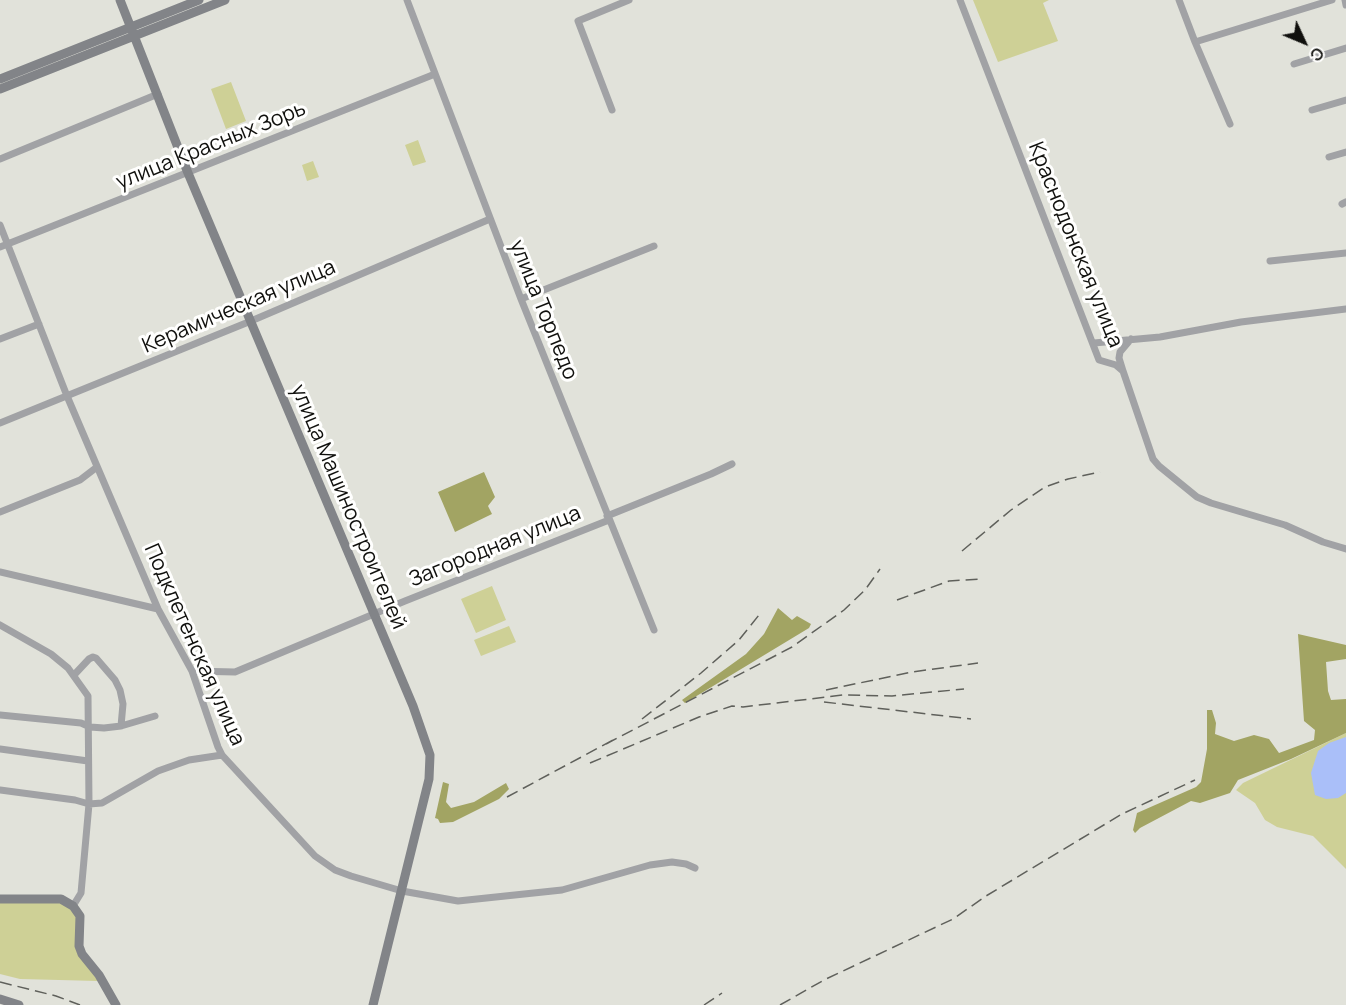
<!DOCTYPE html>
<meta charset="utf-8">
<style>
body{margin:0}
#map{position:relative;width:1346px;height:1005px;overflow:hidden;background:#e1e2da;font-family:Manrope,sans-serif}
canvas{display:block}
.north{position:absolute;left:1274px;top:12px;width:60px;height:60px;-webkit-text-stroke:4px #fffffe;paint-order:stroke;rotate:134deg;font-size:16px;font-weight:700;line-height:24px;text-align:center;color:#10100d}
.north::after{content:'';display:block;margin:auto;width:21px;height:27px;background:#10100d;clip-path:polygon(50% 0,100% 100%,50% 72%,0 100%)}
</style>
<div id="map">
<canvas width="1346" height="1005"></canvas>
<div class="north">С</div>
</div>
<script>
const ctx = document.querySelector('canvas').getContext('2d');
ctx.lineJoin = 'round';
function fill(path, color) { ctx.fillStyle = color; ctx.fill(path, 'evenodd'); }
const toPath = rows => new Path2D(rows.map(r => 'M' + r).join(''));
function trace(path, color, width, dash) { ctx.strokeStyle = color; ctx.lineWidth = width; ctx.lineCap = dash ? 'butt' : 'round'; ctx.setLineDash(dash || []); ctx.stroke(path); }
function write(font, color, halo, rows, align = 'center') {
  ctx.font = font + ' Manrope,sans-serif'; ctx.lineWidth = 6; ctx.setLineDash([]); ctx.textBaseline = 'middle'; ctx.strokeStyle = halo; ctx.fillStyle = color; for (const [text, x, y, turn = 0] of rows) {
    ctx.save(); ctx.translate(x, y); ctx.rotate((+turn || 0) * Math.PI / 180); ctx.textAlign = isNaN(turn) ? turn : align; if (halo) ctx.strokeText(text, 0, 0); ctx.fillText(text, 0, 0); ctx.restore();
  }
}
fill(toPath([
 [973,0,1049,0,1043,3,1058,41,998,62],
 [231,82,246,121,226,129,211,89],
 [418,140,426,162,413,166,405,145],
 [313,161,319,177,307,181,302,165],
 [492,586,506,620,476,633,461,599],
 [509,626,516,642,481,656,474,640],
 [1346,733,1346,869,1313,836,1277,827,1265,820,1255,803,1236,790,1243,783],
 [48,901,66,904,76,915,78,948,98,981,20,979,0,974,0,902]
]), '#ced096');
fill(toPath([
 [484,472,495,497,488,506,492,514,455,532,438,492],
 [778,608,792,620,797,616,811,624,809,628,685,703,682,700,746,654,764,634],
 [1298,634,1346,645,1346,659,1326,662,1328,691,1331,700,1346,699,1346,733,1291,759,1238,780,1230,793,1200,803,1191,801,1140,828,1135,833,1133,830,1137,813,1196,787,1201,782,1207,749,1207,710,1212,710,1216,723,1215,734,1234,741,1254,735,1269,739,1279,753,1314,740,1315,730,1304,721],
 [443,782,449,784,446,802,451,808,474,802,506,783,509,789,499,799,453,822,440,823,438,819,435,818]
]), '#a2a463');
fill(toPath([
 [1346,737,1346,793,1338,798,1326,799,1315,795,1311,773,1318,751,1329,743]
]), '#aabff9');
trace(toPath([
 [407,0,521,299,654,630],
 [960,0,1099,360,1116,365,1123,371,1153,459,1159,466,1197,497,1211,503,1285,525,1323,542,1346,549],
 [1179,0,1195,42,1230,124],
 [1345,0,1346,5],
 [1195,42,1332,0],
 [1294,64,1346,48],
 [612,110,578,21,629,0],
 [1312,110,1346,100],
 [1329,157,1346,152],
 [0,159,158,94],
 [1342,204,1346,202],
 [0,225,67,396,158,609,192,671,218,747,222,755,315,856,335,870,351,876,402,891,458,901,562,890,650,865,672,862,686,864,695,868],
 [0,247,435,74],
 [1270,261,1346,253],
 [521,299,654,246],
 [0,339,39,324],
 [1094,343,1160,337,1241,322,1346,309],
 [1123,371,1119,358,1120,352,1131,339],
 [0,423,251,321,490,219],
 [0,512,80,480,97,467],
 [607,516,711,474,732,464],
 [0,572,158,609],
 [0,625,51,654,68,668,88,696,89,804,81,893,73,906],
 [192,671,235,672,405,601,609,520],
 [74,675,89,659,93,657,96,658,115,680,120,690,123,704,121,726],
 [0,715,81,723,90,727,104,728,121,726,155,716],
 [0,749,88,761],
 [0,790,75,800,89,804,102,803,158,771,189,760,222,755]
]), '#a1a2a5', 7);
trace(toPath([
 [120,0,188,173,413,706,430,755,429,779,373,1005],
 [0,79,199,0],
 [0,89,225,0],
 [0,899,61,899,73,906,80,916,79,946,82,954,99,975,116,1005],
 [0,999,19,1005]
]), '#828488', 9);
trace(toPath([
 [962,551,1011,510,1045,487,1068,479,1100,472],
 [897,600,949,581,981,579],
 [826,690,912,672,978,663],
 [824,702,971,719],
 [642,719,701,673,739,640,759,615],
 [606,744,792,647,844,610,865,590,880,569],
 [590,763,699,717,732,706,743,707,843,695,892,696,964,689],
 [507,797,613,740],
 [0,982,56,996,80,1005],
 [704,1005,722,993],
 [780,1005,824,980,953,919,986,896,1122,814,1195,780]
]), '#5f605b', 1.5, [12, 6]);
write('21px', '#10100d', '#fffffe', [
 ["улица Красных Зорь",211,146,-22],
 ["Краснодонская улица",1075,245,68],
 ["Керамическая улица",239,307,-23],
 ["улица Торпедо",543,310,68],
 ["улица Машиностроителей",348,507,67],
 ["Загородная улица",495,547,-22],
 ["Подклетенская улица",194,645,66]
]);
</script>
